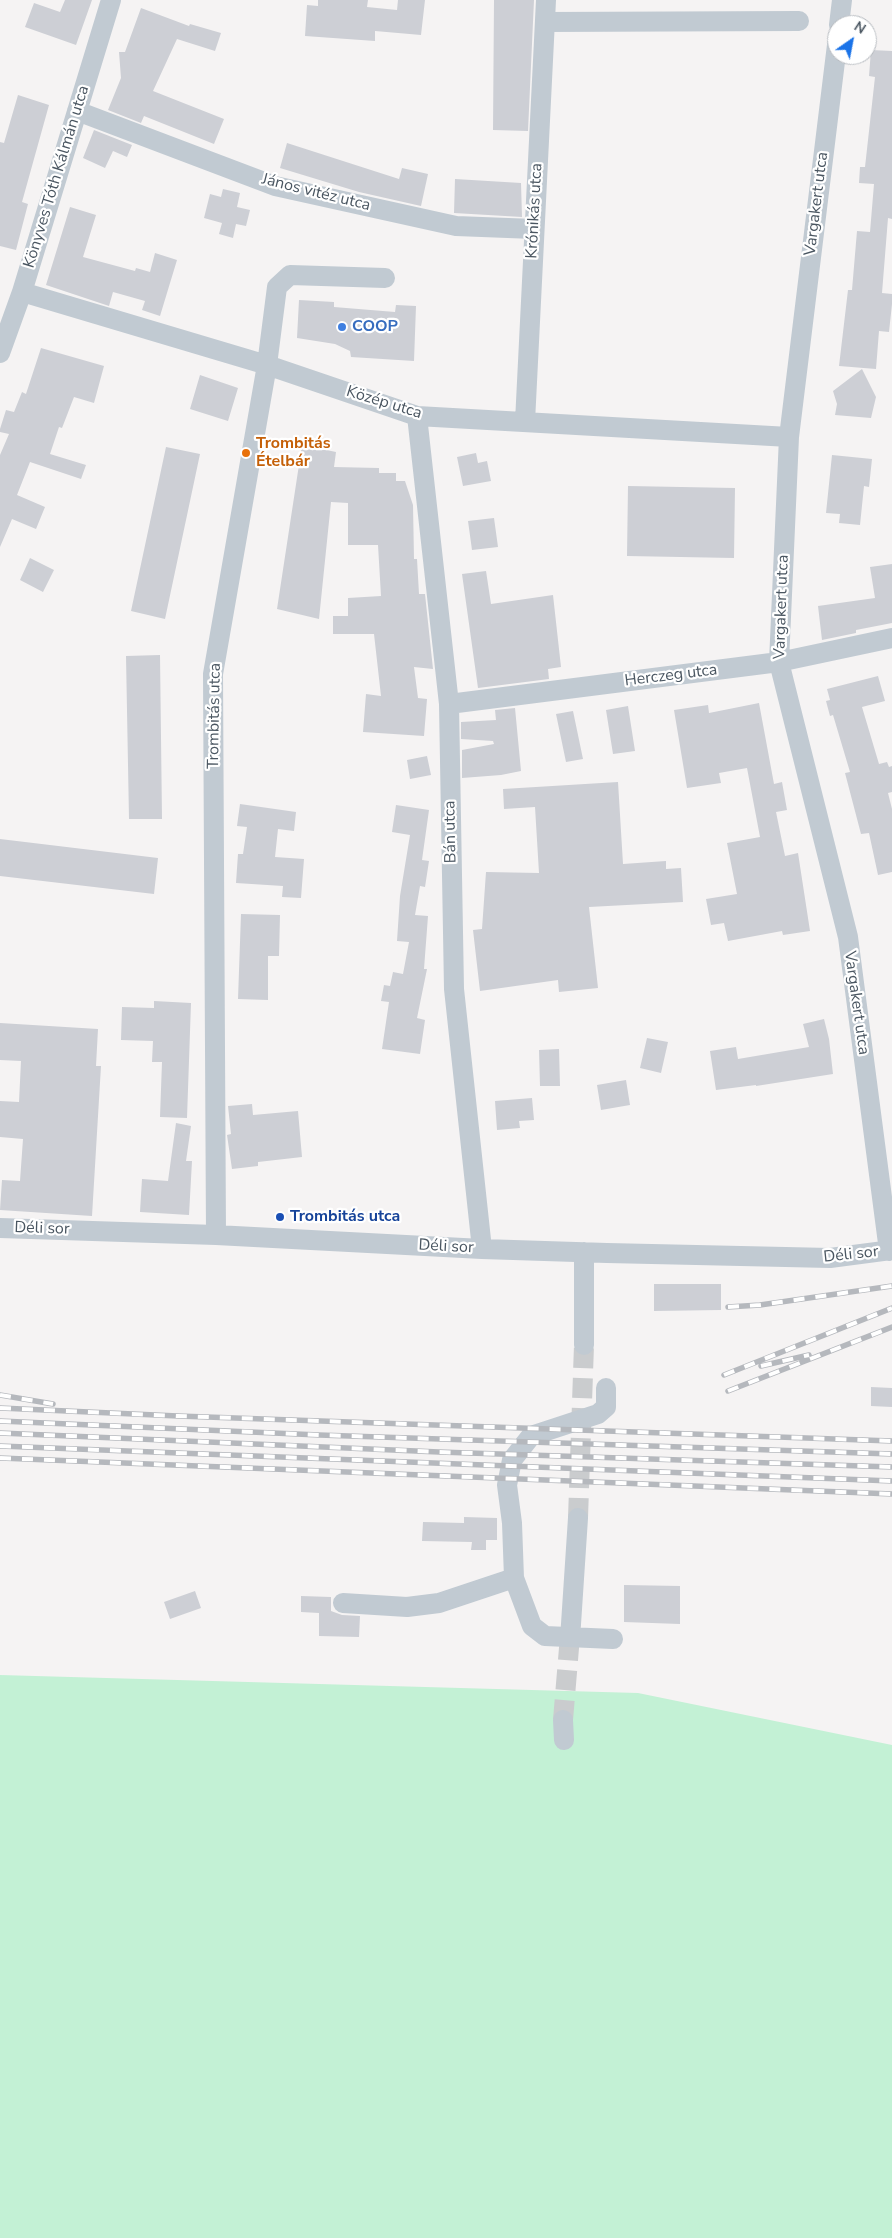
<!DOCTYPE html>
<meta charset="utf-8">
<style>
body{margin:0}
#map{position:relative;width:892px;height:2238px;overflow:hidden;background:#f5f3f3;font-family:"Nunito Sans",sans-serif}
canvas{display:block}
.north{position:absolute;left:827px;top:15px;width:50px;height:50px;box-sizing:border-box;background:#fff;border:1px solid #b7bbc0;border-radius:50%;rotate:33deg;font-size:14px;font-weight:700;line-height:20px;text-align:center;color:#4a5661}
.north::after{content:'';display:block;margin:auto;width:18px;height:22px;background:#1a73e8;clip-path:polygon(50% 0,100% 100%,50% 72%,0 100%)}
</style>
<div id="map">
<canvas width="892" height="2238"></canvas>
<div class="north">N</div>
</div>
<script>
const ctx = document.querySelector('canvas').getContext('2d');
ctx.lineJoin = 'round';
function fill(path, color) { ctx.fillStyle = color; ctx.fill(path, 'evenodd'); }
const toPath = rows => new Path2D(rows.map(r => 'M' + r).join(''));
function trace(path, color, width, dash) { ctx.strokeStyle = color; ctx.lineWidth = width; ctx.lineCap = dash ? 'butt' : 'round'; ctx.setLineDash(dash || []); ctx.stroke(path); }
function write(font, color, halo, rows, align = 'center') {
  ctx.font = font + ' "Nunito Sans",sans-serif'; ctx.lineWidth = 4.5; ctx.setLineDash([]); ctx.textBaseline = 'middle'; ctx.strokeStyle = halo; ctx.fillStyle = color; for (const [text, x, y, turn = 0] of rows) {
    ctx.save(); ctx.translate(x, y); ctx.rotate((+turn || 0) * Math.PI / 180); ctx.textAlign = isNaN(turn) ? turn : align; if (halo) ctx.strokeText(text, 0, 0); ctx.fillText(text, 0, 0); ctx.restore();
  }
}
fill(toPath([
 [0,1675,638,1693,892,1745,892,2238,0,2238]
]), '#c3f1d5');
fill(toPath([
 [65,0,92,0,76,45,25,27,34,3,60,12],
 [318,0,368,0,367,7,397,10,398,0,425,0,421,35,375,31,375,41,305,36,307,5,318,6],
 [494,0,534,0,528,131,493,130],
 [141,8,189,26,190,24,221,33,215,51,177,39,153,91,224,119,214,144,144,116,141,123,108,110,121,78,119,52,125,52],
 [871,50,892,51,892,219,888,218,882,293,892,294,892,304,889,332,879,331,876,369,839,366,848,290,852,290,857,231,870,232,874,184,859,183,860,167,865,167,875,77,869,76],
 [18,95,49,105,22,202,28,204,16,250,0,246,0,142,4,143],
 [94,130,132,145,127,157,113,151,105,168,83,158],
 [287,143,399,179,402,168,428,174,421,206,359,192,280,168],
 [455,179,521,183,522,217,454,213],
 [223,189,240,193,237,207,250,210,246,226,236,224,233,238,219,234,222,223,204,218,210,194,221,197],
 [70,207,96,215,83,257,135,271,136,268,150,272,155,253,177,260,160,316,142,310,145,301,113,292,109,306,46,285],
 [299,300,334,302,334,307,395,312,396,305,416,306,414,361,351,357,350,351,335,344,297,338],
 [41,348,104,366,94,403,74,397,62,428,59,427,50,454,86,465,81,479,30,462,17,495,45,507,36,529,12,519,0,547,0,455,9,434,0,432,0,429,6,410,14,412,22,392,26,394],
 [862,369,876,397,871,418,835,415,837,404,833,391],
 [200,375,238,388,228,421,190,409],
 [302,445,336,452,334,467,379,468,379,473,396,473,396,481,405,481,413,505,414,559,417,559,419,594,425,594,433,669,414,667,418,698,427,699,424,736,363,732,366,694,381,696,374,634,333,634,333,616,348,616,348,598,381,596,378,545,348,545,348,503,331,502,319,619,277,609],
 [166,447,200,454,165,619,131,611],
 [476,453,478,463,487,461,491,481,463,486,457,457],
 [832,455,872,459,869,487,864,486,860,525,839,523,840,514,826,513],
 [628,486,735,488,734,558,627,556],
 [494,518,498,547,472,550,468,521],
 [30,558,54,570,43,592,20,580],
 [892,564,892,623,856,630,856,633,822,640,818,606,875,598,870,567],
 [486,571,491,604,553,595,561,667,548,669,549,679,478,688,462,574],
 [160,655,162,819,129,819,126,656],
 [878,676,885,701,862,707,879,764,887,762,889,767,892,766,892,792,888,793,892,809,892,872,878,875,869,833,861,834,845,773,850,772,833,715,830,716,826,701,830,700,827,689],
 [759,703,774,784,782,782,787,810,776,812,785,856,798,853,810,931,783,935,782,931,728,941,724,923,711,925,706,899,737,894,727,843,760,837,747,768,719,773,721,783,687,788,674,710,708,705,709,713],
 [628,706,635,751,613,754,606,710],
 [515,708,521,771,501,775,462,778,462,750,494,744,493,741,461,739,461,722,496,720,495,710],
 [573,711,583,759,566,762,556,714],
 [427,756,431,775,410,779,407,760],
 [618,782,623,864,666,861,666,869,681,868,683,902,589,907,598,988,559,992,558,980,480,991,473,930,482,929,486,872,539,873,535,807,504,809,503,789],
 [240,804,296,812,294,831,278,829,275,857,304,859,301,898,282,897,283,886,236,883,238,854,243,854,247,827,237,826],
 [396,805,429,810,422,860,429,861,425,887,420,886,415,915,428,916,424,969,427,969,417,1018,425,1020,420,1054,382,1049,389,1002,381,1001,384,985,390,986,393,972,403,974,409,942,397,941,400,896,410,835,392,832],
 [0,839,158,858,154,894,0,876],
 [241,914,280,915,279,956,268,956,268,1000,238,999],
 [154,1001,191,1003,187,1118,160,1117,162,1062,152,1062,153,1041,121,1040,122,1007,154,1008],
 [824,1019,829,1039,833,1074,756,1086,756,1085,716,1090,710,1051,736,1047,738,1059,809,1047,803,1024],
 [0,1023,98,1029,96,1066,101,1066,92,1216,0,1210,2,1180,20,1181,23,1139,0,1137,0,1101,19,1102,21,1061,0,1060],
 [647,1038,668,1042,661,1073,640,1068],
 [559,1049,560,1086,540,1086,539,1050],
 [626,1080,630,1105,601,1110,597,1085],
 [532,1098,534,1120,519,1121,520,1128,497,1130,495,1101],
 [252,1104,253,1115,298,1111,302,1157,258,1162,258,1166,232,1169,227,1135,231,1134,228,1106],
 [176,1123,191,1126,186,1161,192,1161,189,1215,140,1212,142,1179,168,1181],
 [654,1284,721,1284,721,1310,654,1311],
 [871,1387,892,1388,892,1407,871,1406],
 [464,1517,497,1518,497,1540,486,1540,486,1550,471,1550,472,1542,422,1541,423,1522,464,1523],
 [624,1585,680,1586,680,1624,624,1622],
 [195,1591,201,1608,170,1619,164,1602],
 [301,1596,331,1597,331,1611,342,1615,360,1616,359,1637,319,1636,319,1613,301,1612]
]), '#cdcfd5');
trace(toPath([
 [578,1518,584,1345],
 [563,1720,571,1624]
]), '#caccce', 20, [20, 10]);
trace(toPath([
 [545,22,799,21],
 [839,25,842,0],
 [837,45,789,437,779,662,848,937,889,1251],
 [77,111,275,186,456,226,534,229],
 [22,292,267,365,417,416,789,437],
 [0,353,22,292,111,0],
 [417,416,449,704,454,989,482,1249],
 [525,422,546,0],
 [449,704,779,662,892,638],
 [0,1228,216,1235,482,1249,607,1253,830,1258,892,1250],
 [216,1235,213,674,267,365,277,287,290,275,385,278],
 [584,1252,584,1345],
 [606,1388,606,1407,598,1414,531,1436,512,1460,507,1485,512,1523,514,1578,532,1626,545,1636,613,1639],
 [343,1603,407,1607,439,1603,514,1578],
 [571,1624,578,1518],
 [563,1720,564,1740]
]), '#c1cad2', 20);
const rail = toPath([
 [728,1307,760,1305,892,1286],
 [761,1366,809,1355],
 [724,1375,892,1308],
 [728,1391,892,1327],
 [0,1395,53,1404],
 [0,1408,178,1416,892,1441],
 [0,1421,319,1435,892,1454],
 [0,1433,439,1452,892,1467],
 [0,1446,892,1481],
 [0,1458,892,1494]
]);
trace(rail, '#b5b8bd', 5.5);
trace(rail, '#fff', 4, [11]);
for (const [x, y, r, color] of [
 [342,327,5,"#3f7fe0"],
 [246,453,5,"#e8710a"],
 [280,1217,5,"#1a4fb4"]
]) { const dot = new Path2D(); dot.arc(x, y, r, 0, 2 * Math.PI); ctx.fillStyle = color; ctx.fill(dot); trace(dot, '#fff', 2); }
write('16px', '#4a5661', '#fff', [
 ["Könyves Tóth Kálmán utca",57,177,-73],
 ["János vitéz utca",316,193,14],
 ["Vargakert utca",817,204,-83],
 ["Krónikás utca",535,211,-87],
 ["Közép utca",384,403,17],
 ["Vargakert utca",782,607,-88],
 ["Herczeg utca",671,676,-7],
 ["Trombitás utca",215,716,-89],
 ["Bán utca",451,832,-91],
 ["Vargakert utca",856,1003,82],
 ["Déli sor",42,1229,2],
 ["Déli sor",446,1247,3],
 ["Déli sor",851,1255,-6]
]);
write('bold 16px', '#366cbe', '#fff', [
 ["COOP",352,327]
], 'left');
write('bold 16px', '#c56008', '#fff', [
 ["Trombitás",256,444],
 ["Ételbár",256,462]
], 'left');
write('bold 16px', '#164399', '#fff', [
 ["Trombitás utca",290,1217]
], 'left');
</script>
